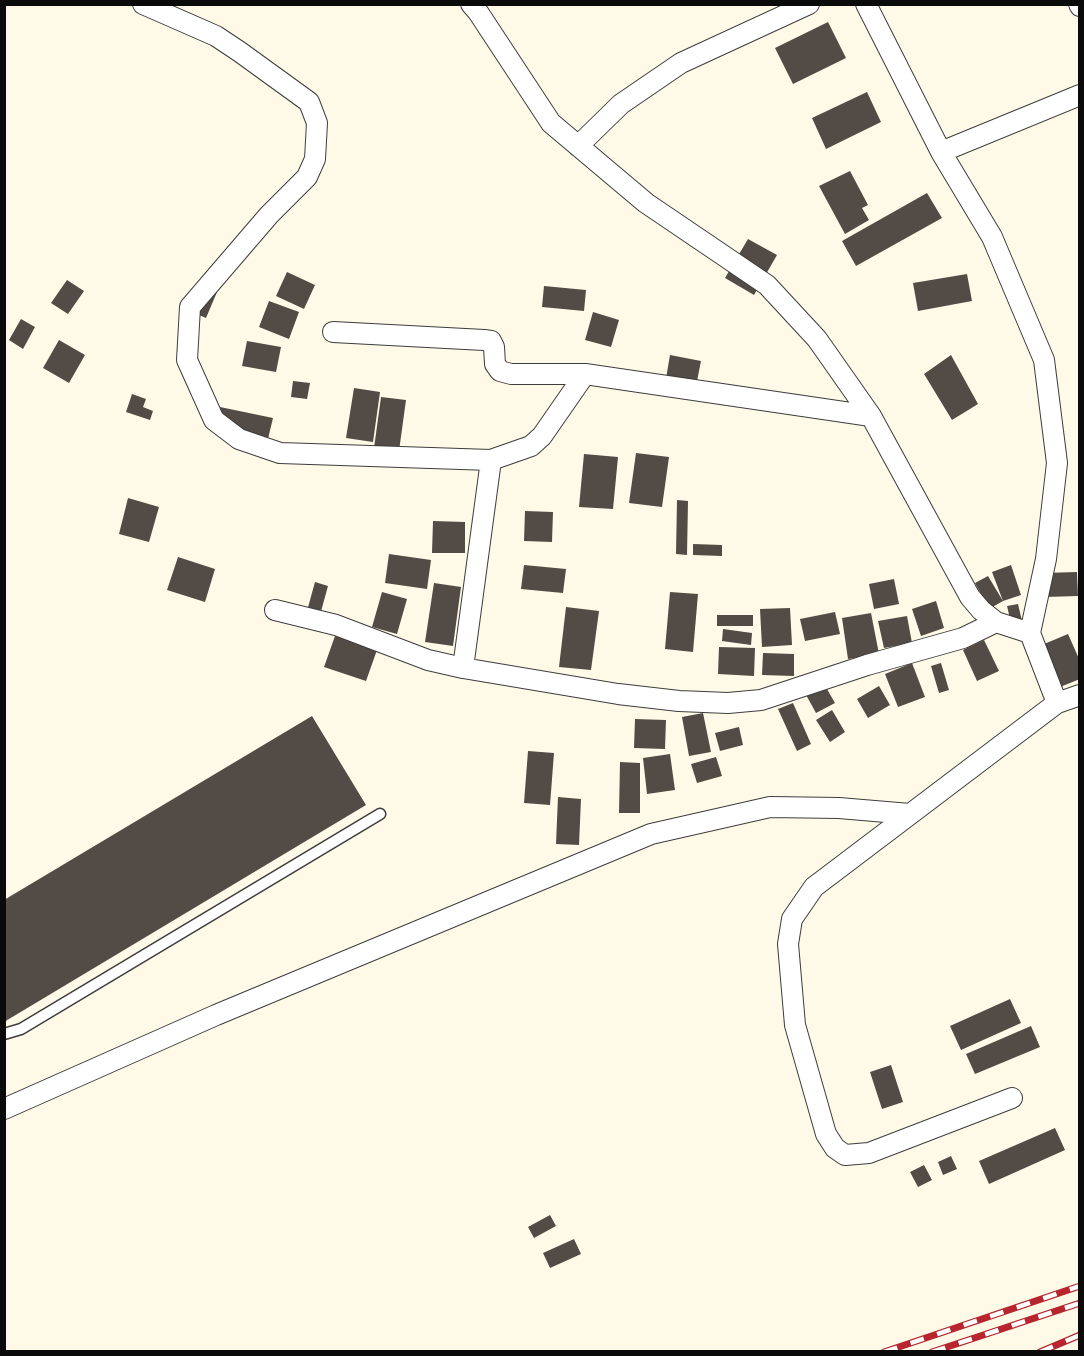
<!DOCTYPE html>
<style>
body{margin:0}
#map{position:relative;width:1084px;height:1356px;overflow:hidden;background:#fffae7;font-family:Lora,serif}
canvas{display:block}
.frame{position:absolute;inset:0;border:6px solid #0a0a0a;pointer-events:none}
</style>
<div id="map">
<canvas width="1084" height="1356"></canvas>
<div class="frame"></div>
</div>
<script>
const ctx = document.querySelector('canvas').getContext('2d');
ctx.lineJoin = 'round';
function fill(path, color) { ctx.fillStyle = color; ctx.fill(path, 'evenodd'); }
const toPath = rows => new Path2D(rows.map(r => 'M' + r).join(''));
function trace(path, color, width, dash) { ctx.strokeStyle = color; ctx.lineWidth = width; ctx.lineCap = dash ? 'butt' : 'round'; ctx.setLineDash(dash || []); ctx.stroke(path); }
fill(toPath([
 [828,22,846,58,793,84,775,48],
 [867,92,881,122,826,149,812,118],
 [850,171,868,205,862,208,869,220,845,234,819,186],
 [927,193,942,218,856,266,842,241],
 [748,239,777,255,754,295,725,278],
 [287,272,315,285,304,309,276,296],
 [967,274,972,301,918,311,913,283],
 [67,280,84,291,68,314,51,303],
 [220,285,206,318,192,312],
 [544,286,586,290,584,311,542,307],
 [269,301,299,312,289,339,259,327],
 [593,312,619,320,611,347,585,340],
 [21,319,35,327,23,349,9,340],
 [59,340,85,355,69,383,43,368],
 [247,341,281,347,276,372,242,366],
 [670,355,701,361,694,396,664,390],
 [951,355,978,404,952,420,924,374],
 [293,381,310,383,307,399,291,397],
 [354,388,380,392,373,442,346,438],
 [132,394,146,399,143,407,153,411,150,420,126,412],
 [381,397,406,400,399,451,374,448],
 [220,407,273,418,267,443,215,432],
 [636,453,669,457,662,507,629,503],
 [584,454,618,457,613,509,579,507],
 [128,498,159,507,149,542,119,534],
 [677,500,688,501,687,555,676,554],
 [525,511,553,512,552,542,524,541],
 [433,521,465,522,465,553,432,553],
 [693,544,722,545,722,556,693,555],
 [389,554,431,560,427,589,385,583],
 [178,557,215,569,205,602,167,590],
 [524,565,566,569,563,593,521,589],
 [1011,565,1021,595,1003,601,989,609,975,583,988,576,1003,601,992,572],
 [1077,572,1078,596,1045,597,1044,573],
 [894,579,899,604,874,609,869,584],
 [315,582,328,586,320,615,307,611],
 [434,583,461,587,453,646,425,642],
 [382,592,407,599,397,634,372,627],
 [670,592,698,594,693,652,665,649],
 [936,601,944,628,921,636,912,609],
 [1018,604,1022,621,1011,623,1007,606],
 [566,607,599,611,591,670,559,667],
 [790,608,792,645,762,647,760,609],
 [835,612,840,634,805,641,800,619],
 [871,613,879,654,848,659,842,618],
 [717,615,753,615,753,626,717,626],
 [907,616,912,643,884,648,878,621],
 [723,629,752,633,751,645,722,641],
 [1068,634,1080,661,1080,679,1055,689,1037,647],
 [335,636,377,650,366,681,324,667],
 [984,640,999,671,977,681,963,650],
 [719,647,755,648,754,676,718,674],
 [763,653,794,654,794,676,762,675],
 [912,663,925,697,898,707,885,674],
 [941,663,949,690,939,693,931,666],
 [823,682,835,703,816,713,805,693],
 [879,686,890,705,868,718,857,699],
 [793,703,811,744,797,751,778,709],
 [832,710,845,732,830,742,816,720],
 [703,713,711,752,689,756,682,717],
 [312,716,366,805,4,1022,4,900],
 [635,719,666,720,665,749,634,748],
 [739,727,743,745,720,751,715,733],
 [528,751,554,753,550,805,524,803],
 [670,754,675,790,647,794,643,758],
 [716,757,722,776,697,783,691,764],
 [620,762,640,763,640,813,619,813],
 [558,797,581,799,579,845,556,844],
 [1010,999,1021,1023,961,1050,950,1026],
 [1031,1026,1040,1047,975,1074,966,1054],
 [891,1065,903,1102,882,1109,870,1072],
 [1055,1128,1065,1150,989,1184,979,1161],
 [951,1156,957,1169,943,1175,938,1162],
 [924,1165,932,1180,918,1187,910,1172],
 [550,1215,556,1226,534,1238,528,1227],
 [574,1239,581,1254,550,1268,543,1253]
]), '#524b46');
const lane = toPath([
 [4,1034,21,1029,380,814]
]);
const street = toPath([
 [143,4,216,36,240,52,309,102,317,123,315,159,307,177,269,215,190,307,187,360,214,420,239,439,280,453,491,460,531,446,542,436,585,374],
 [471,4,478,12,551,123,646,203,767,285,817,339,871,416],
 [866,4,941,152,992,237,1044,360,1057,463,1046,559,1030,633,1057,703,1080,695],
 [1079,4,1080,6],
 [578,146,621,104,681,63,809,4],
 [941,152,1080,95],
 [333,332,484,340,491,341,494,347,495,364,500,371,511,374,585,374,871,416,970,597,981,610,996,622,1030,633],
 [275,610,336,625,428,660,463,668,618,694,679,701,728,703,761,700,867,665,963,638,996,622],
 [463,668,491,460],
 [1012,1098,869,1153,845,1155,835,1148,826,1134,795,1025,788,944,792,919,814,887,1057,703],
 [4,1109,216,1015,651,834,770,807,839,808,910,814]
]);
trace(lane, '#3d3d3d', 13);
trace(street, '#3d3d3d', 22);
trace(lane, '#fff', 10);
trace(street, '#fff', 20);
const rail = toPath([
 [884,1352,1080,1286],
 [932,1352,1080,1303],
 [1040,1352,1080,1335]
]);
trace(rail, '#b7252e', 7);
trace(rail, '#fff', 4.5, [14]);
</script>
